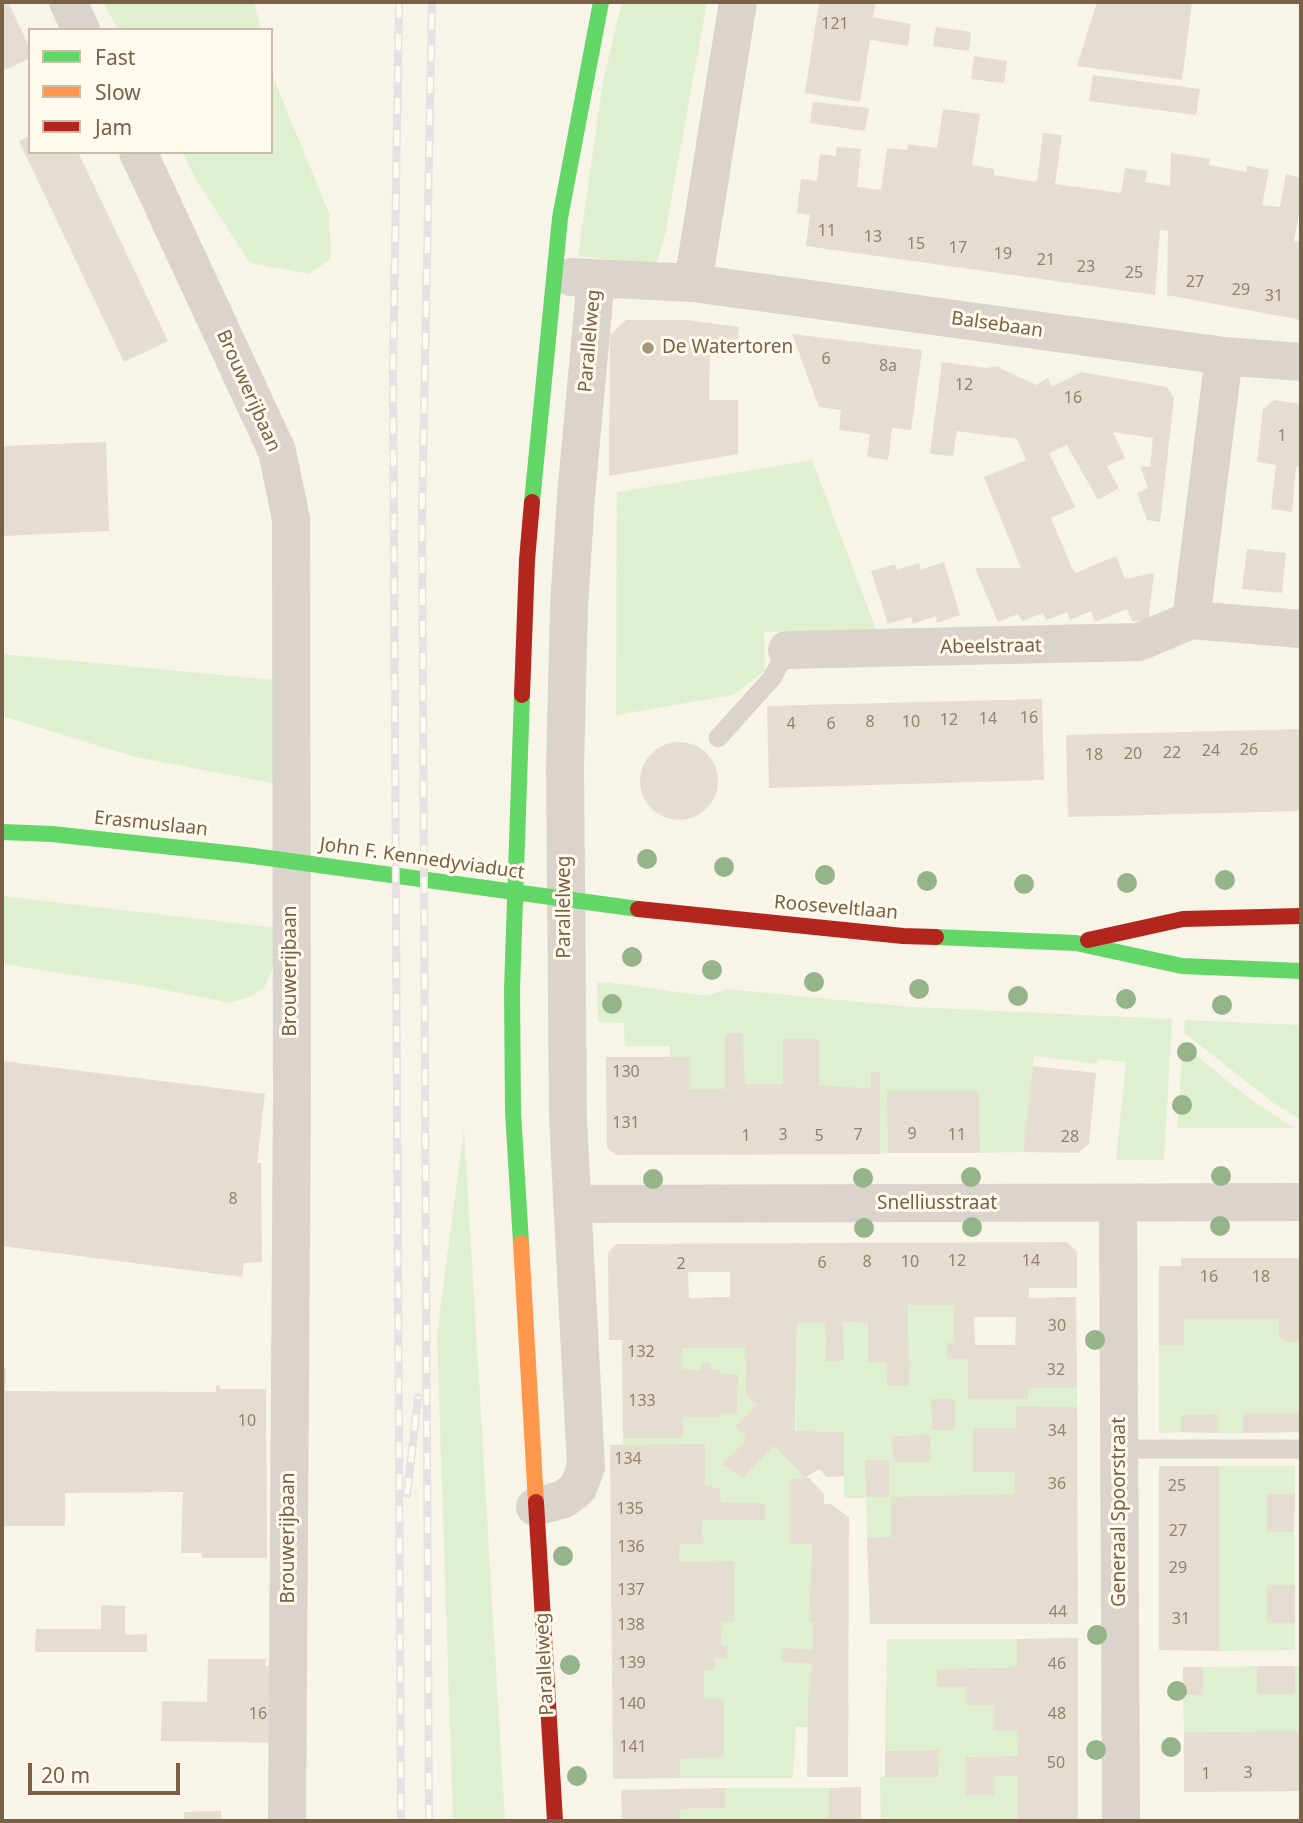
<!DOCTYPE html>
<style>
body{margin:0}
#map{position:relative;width:1303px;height:1823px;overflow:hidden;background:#f8f4e8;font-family:"Noto Sans",sans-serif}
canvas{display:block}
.frame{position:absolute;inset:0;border:4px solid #796046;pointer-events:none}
.legend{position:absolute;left:28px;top:28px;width:245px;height:126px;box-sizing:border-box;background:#fffaeb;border:2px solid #c9bca9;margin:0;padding:9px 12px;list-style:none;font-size:21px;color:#796046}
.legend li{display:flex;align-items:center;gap:14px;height:35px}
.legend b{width:35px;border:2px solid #c9bca9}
.scale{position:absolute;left:28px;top:1763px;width:152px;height:32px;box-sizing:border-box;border:4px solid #796046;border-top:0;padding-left:9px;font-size:21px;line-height:24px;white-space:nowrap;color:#796046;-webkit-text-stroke:5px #fffaeb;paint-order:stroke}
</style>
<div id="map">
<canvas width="1303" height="1823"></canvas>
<div class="frame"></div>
<ul class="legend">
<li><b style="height:9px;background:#63d668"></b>Fast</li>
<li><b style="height:9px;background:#ff974d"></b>Slow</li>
<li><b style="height:9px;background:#b3261e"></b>Jam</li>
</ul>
<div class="scale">20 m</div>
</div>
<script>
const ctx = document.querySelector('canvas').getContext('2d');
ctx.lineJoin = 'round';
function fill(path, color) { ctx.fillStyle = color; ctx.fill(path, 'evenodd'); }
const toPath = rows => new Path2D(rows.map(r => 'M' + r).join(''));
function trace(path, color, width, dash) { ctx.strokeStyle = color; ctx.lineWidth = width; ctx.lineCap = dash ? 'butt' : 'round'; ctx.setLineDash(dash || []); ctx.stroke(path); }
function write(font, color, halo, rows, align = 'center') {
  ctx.font = font + ' "Noto Sans",sans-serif'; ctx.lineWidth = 6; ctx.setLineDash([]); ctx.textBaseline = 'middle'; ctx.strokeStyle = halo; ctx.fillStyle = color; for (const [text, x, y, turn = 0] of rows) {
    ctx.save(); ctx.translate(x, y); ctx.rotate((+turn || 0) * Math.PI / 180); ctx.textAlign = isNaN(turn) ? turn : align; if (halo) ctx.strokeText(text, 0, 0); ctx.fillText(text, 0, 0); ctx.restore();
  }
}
fill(toPath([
 [103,2,254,2,261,30,118,30],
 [622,2,707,2,665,234,656,265,578,256,603,81],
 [271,72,329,213,331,259,309,274,250,263,198,183,182,152,271,152],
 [812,460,876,629,764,632,765,671,733,695,616,715,617,492],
 [2,654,284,681,282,785,135,757,2,716],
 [2,896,278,928,277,958,264,988,249,997,230,1003,139,985,2,964],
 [607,982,698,995,712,994,727,989,912,1007,1172,1019,1164,1160,1116,1160,1126,1062,1098,1059,1097,1064,1034,1056,1023,1152,980,1153,979,1091,888,1091,888,1153,880,1154,880,1072,871,1073,871,1088,819,1085,819,1040,784,1039,783,1084,745,1084,725,1089,690,1089,689,1057,670,1057,670,1046,625,1046,624,1023,598,1022,597,983],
 [1185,1020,1301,1025,1301,1120,1275,1104,1184,1033],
 [1183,1045,1254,1102,1295,1128,1177,1128],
 [464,1128,505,1821,453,1821,437,1334],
 [908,1305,954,1305,954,1343,947,1359,968,1359,969,1399,1028,1399,1028,1388,1077,1388,1077,1407,1016,1407,1016,1428,973,1428,973,1472,1015,1472,1015,1494,891,1537,867,1538,866,1498,844,1498,844,1469,796,1439,797,1323,825,1323,826,1361,843,1322,868,1323,886,1363,887,1386,908,1386],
 [1184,1319,1279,1319,1279,1336,1285,1342,1301,1342,1301,1413,1244,1413,1243,1433,1218,1433,1218,1414,1182,1415,1181,1432,1159,1433,1159,1344,1184,1344],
 [682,1348,745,1348,746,1394,757,1405,735,1426,746,1437,746,1441,723,1465,742,1478,774,1446,805,1478,812,1544,809,1622,813,1623,812,1650,782,1662,812,1664,810,1703,850,1705,849,1718,810,1717,809,1727,796,1727,793,1778,680,1778,680,1759,724,1756,724,1699,704,1699,704,1670,715,1670,715,1659,727,1658,728,1646,721,1645,722,1622,733,1561,679,1562,680,1544,703,1544,702,1520,765,1520,765,1503,721,1502,720,1488,712,1488,712,1484,705,1485,705,1444,622,1446,623,1438,682,1438,683,1417,720,1417,720,1413,737,1412,738,1374,721,1373,720,1370,711,1369,710,1363,701,1362,701,1370,682,1369],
 [1219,1466,1295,1466,1295,1494,1267,1494,1267,1532,1294,1532,1295,1585,1267,1585,1268,1623,1295,1623,1295,1650,1219,1651],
 [887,1639,1017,1639,1017,1667,937,1669,966,1687,966,1705,994,1705,993,1731,1017,1731,1018,1756,966,1757,966,1795,994,1776,1018,1776,1018,1821,881,1821,880,1777,938,1776,938,1750,885,1751],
 [1257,1666,1257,1694,1295,1694,1295,1666,1301,1666,1301,1731,1184,1732,1183,1695,1203,1695,1203,1667],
 [725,1788,829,1788,829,1821,680,1821,680,1809,725,1808]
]), '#dff0d1');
fill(toPath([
 [2,2,8,2,30,48,30,58,5,70,2,63],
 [819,2,876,2,873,17,911,24,908,46,870,40,860,102,805,93],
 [1097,2,1192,2,1182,80,1077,66],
 [936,27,971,32,969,51,933,46],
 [974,56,1007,61,1004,83,971,79],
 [1093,75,1200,89,1196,115,1089,101],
 [813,102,869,108,865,131,810,123],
 [943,109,980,114,972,165,994,169,994,175,1037,182,1043,133,1062,135,1055,184,1121,193,1125,168,1147,171,1145,182,1170,186,1171,153,1210,159,1209,165,1246,172,1247,166,1269,170,1262,205,1280,207,1286,174,1301,178,1301,203,1294,241,1301,242,1301,320,1167,295,1168,231,1160,230,1155,295,806,246,810,215,797,213,801,179,817,181,820,154,836,156,837,147,861,149,857,187,881,190,887,148,907,150,908,144,937,148],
 [30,136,30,152,78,152,168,341,124,362,19,141],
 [626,320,687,320,739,327,736,349,710,345,709,400,738,400,738,454,609,476,610,335],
 [792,334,922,350,911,430,892,428,888,460,867,457,870,434,839,430,841,410,819,407],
 [942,362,986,368,999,366,1000,368,1036,385,1048,378,1052,387,1081,372,1167,387,1174,398,1160,522,1147,520,1137,493,1148,488,1140,466,1150,467,1153,438,1113,432,1125,458,1107,466,1119,488,1098,500,1067,445,1049,453,1075,507,1051,518,1072,568,1076,573,1116,556,1125,579,1154,573,1148,620,1132,621,1127,609,1095,622,1091,611,1070,620,1067,612,1046,620,1043,613,1022,621,1018,614,998,622,975,568,1021,568,984,477,1026,460,1017,439,957,431,953,456,930,454],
 [1274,400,1301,404,1301,468,1296,467,1292,512,1271,509,1276,465,1257,462,1263,409],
 [106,442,109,531,2,536,2,446],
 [1247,549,1286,553,1282,593,1242,589],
 [944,562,960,615,937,623,936,616,913,624,911,617,888,624,871,571,895,564,897,570,919,563,921,570],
 [1042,699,1044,780,769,788,767,706],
 [1301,729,1301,811,1068,817,1066,735],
 '640 781a39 39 0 1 1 78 0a39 39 0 1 1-78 0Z',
 [742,1033,745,1084,783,1084,783,1039,819,1039,819,1085,871,1088,871,1072,880,1072,880,1154,616,1155,607,1147,606,1057,690,1057,690,1089,725,1089,725,1034],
 [2,1061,265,1094,257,1163,261,1163,262,1262,244,1263,242,1277,2,1246],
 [1033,1066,1096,1073,1089,1144,1078,1153,1023,1152],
 [887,1091,979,1091,980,1153,888,1153],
 [1067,1242,1077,1252,1077,1288,1029,1288,1028,1298,1076,1297,1077,1388,1028,1388,1028,1399,968,1399,968,1359,947,1359,947,1343,954,1343,954,1305,908,1305,909,1386,887,1386,886,1363,868,1362,868,1323,843,1322,844,1361,826,1361,825,1323,797,1323,795,1431,844,1432,844,1476,827,1477,819,1469,805,1478,774,1446,742,1478,722,1464,746,1441,744,1438,746,1437,735,1426,757,1405,746,1394,745,1348,682,1348,682,1369,701,1370,701,1362,711,1363,711,1369,720,1370,721,1373,738,1374,737,1413,720,1413,721,1417,683,1417,683,1438,623,1438,622,1340,609,1340,608,1253,616,1244],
 [688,1272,730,1272,730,1297,689,1298],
 [974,1317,1016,1317,1015,1345,975,1345],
 [1181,1258,1301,1258,1301,1342,1285,1342,1279,1336,1279,1319,1184,1319,1184,1345,1159,1345,1159,1266,1181,1266],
 [2,1367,6,1368,5,1391,216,1392,216,1386,220,1385,220,1389,266,1389,267,1558,202,1558,202,1553,181,1553,183,1492,65,1493,65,1526,2,1526],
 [931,1399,955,1399,955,1430,932,1430],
 [1016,1406,1077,1407,1078,1624,870,1624,867,1538,891,1537,891,1497,1014,1494,1015,1472,973,1472,973,1428,1016,1428],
 [1243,1413,1301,1413,1301,1432,1243,1433],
 [1218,1414,1218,1433,1181,1432,1181,1415],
 [930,1435,931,1462,893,1462,892,1436],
 [705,1444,705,1485,712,1484,712,1488,720,1488,721,1502,765,1503,765,1520,702,1520,703,1544,680,1544,679,1562,734,1561,734,1622,722,1622,721,1645,728,1645,727,1658,715,1659,715,1670,704,1670,704,1699,724,1699,724,1757,680,1759,680,1778,613,1779,610,1445],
 [865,1460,889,1460,889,1497,866,1497],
 [1159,1466,1219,1466,1219,1651,1159,1650],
 [809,1478,824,1494,824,1504,831,1504,849,1517,848,1777,807,1777,808,1703,812,1664,781,1662,782,1648,812,1650,813,1623,809,1622,812,1544,790,1544,790,1479],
 [1267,1494,1295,1494,1294,1532,1267,1532],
 [1267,1585,1295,1585,1295,1623,1267,1623],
 [101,1605,125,1606,125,1635,147,1634,147,1652,35,1652,36,1629,101,1629],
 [1078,1638,1078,1821,1018,1821,1018,1776,994,1776,994,1795,966,1795,966,1757,1018,1756,1017,1731,993,1731,994,1705,966,1705,966,1687,937,1687,937,1669,1017,1667,1017,1639],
 [208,1659,266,1659,265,1666,279,1666,284,1743,161,1741,162,1701,207,1702],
 [1257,1666,1295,1666,1295,1694,1257,1694],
 [1183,1667,1203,1667,1203,1695,1183,1695],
 [1277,1731,1301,1731,1301,1791,1184,1792,1184,1732],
 [939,1750,938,1777,885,1777,885,1751],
 [861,1787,861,1821,829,1821,829,1788],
 [725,1788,725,1808,680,1809,680,1821,622,1821,621,1790],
 [221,1811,221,1821,184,1821,184,1812]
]), '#e5ddcf');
trace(toPath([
 [718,738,772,678,787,650],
 [1120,1449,1301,1449]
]), '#dbd4cc', 19);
trace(toPath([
 [68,2,81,30],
 [138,152,277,451,291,519,292,1094,287,1821],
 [571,277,693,283,738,2],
 [693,283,1224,356,1301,362],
 [1191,620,1224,356],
 [787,650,1139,642,1191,620,1301,629],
 [572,1204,1301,1202],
 [1118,1204,1121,1821],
 [535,1507,564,1499,578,1488,586,1467,568,1119,565,767,569,606,576,496,596,278]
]), '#dbd4cc', 38);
trace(toPath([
 [532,502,560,218,601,2],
 [2,832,52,834,246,855,638,909],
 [936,937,1076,943,1182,966,1301,971],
 [521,1243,513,1112,512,989,522,695]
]), '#63d668', 16);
trace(toPath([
 [521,1243,536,1502]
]), '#ff974d', 16);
trace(toPath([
 [522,695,527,560,532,502],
 [638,909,903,936,936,937],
 [1088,940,1183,919,1301,916],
 [536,1502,555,1821]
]), '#b3261e', 16);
const rail = toPath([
 [399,2,393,370,401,1821],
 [407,1494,418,1397],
 [429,1821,422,516,432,2]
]);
trace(rail, '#e5e1e5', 8);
trace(rail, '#fffaeb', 5, [16]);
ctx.fillStyle = '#96b48a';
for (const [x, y] of [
 [647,859],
 [724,867],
 [825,875],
 [1225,880],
 [927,881],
 [1127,883],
 [1024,884],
 [632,957],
 [712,970],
 [814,982],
 [919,989],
 [1018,996],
 [1126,999],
 [612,1004],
 [1222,1005],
 [1187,1052],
 [1182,1105],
 [1221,1176],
 [971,1177],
 [863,1178],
 [653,1179],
 [1220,1226],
 [972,1227],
 [864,1228],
 [1095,1340],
 [563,1556],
 [1097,1635],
 [570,1665],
 [1177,1691],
 [1171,1747],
 [1096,1750],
 [577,1776]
]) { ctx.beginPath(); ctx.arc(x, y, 10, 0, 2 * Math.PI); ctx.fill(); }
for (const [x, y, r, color] of [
 [648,348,7,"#a5947f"]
]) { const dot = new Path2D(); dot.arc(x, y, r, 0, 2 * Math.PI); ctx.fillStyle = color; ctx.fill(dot); trace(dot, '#fffaeb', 2.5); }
write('16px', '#96816a', null, [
 ["121",835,24],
 ["11",827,231],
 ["13",873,237],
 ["15",916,244],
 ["17",958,248],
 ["19",1003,254],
 ["21",1046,260],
 ["23",1086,267],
 ["25",1134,273],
 ["27",1195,282],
 ["29",1241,290],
 ["31",1274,296],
 ["6",826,359],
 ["8a",888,366],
 ["12",964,385],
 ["16",1073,398],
 ["1",1282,436],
 ["16",1029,718],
 ["14",988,719],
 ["12",949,720],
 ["8",870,722],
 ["10",911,722],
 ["4",791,724],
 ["6",831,724],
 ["26",1249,750],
 ["24",1211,751],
 ["22",1172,753],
 ["20",1133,754],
 ["18",1094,755],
 ["130",626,1072],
 ["131",626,1123],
 ["9",912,1134],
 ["3",783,1135],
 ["7",858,1135],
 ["11",957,1135],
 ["1",746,1136],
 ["5",819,1136],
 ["28",1070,1137],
 ["8",233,1199],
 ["12",957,1261],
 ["14",1031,1261],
 ["8",867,1262],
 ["10",910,1262],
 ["6",822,1263],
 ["2",681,1264],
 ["16",1209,1277],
 ["18",1261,1277],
 ["30",1057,1326],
 ["132",641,1352],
 ["32",1056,1370],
 ["133",642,1401],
 ["10",247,1421],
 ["34",1057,1431],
 ["134",628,1459],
 ["36",1057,1484],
 ["25",1177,1486],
 ["135",630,1509],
 ["27",1178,1531],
 ["136",631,1547],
 ["29",1178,1568],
 ["137",631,1590],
 ["44",1058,1612],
 ["31",1181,1619],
 ["138",631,1625],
 ["139",632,1663],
 ["46",1057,1664],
 ["140",632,1704],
 ["16",258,1714],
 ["48",1057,1714],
 ["141",633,1747],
 ["50",1056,1763],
 ["3",1248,1773],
 ["1",1206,1774]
]);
write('19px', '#796046', '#fffaeb', [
 ["Balsebaan",997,325,8],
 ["Parallelweg",590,341,-85],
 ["Brouwerijbaan",248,391,66],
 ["Abeelstraat",991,647,-1],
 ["Erasmuslaan",151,824,6],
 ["John F. Kennedyviaduct",422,859,8],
 ["Parallelweg",565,907,-90],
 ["Rooseveltlaan",836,908,5],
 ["Brouwerijbaan",291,971,-90],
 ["Snelliusstraat",937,1204],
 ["Generaal Spoorstraat",1120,1512,-90],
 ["Brouwerijbaan",289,1538,-90],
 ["Parallelweg",545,1664,-93]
]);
write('19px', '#796046', '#fffaeb', [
 ["De Watertoren",662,348]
], 'left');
</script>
